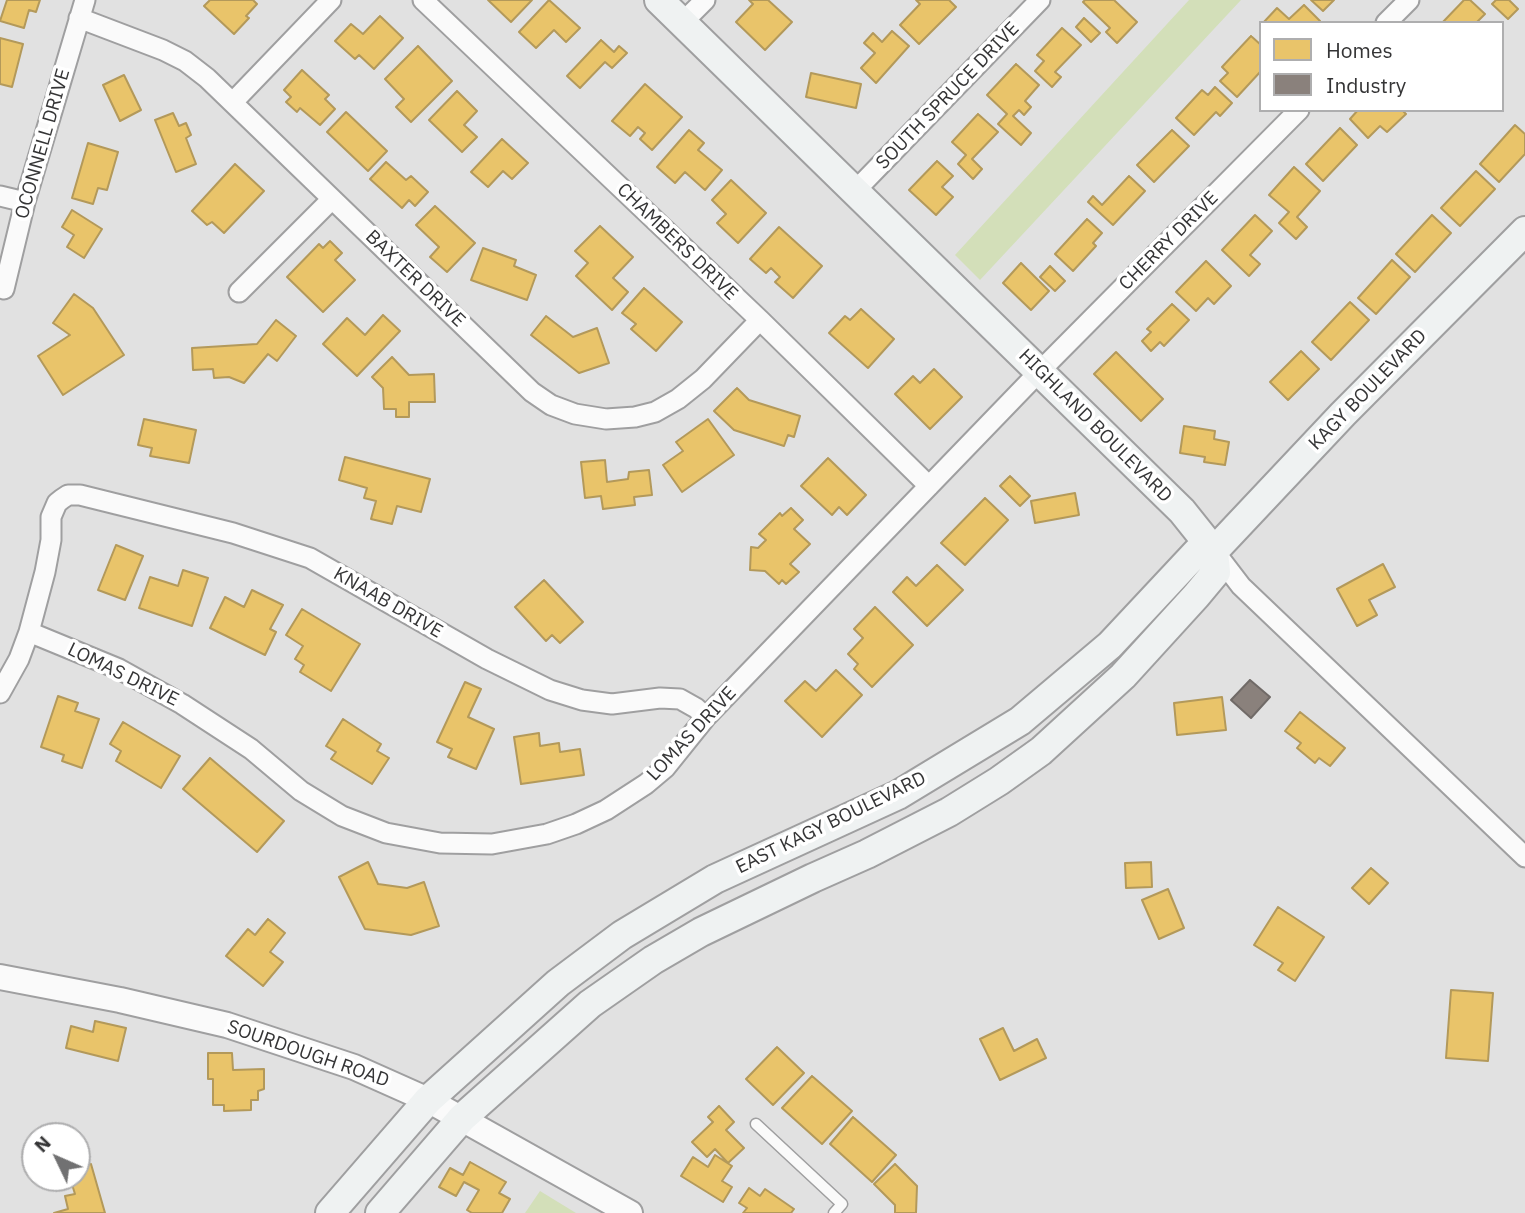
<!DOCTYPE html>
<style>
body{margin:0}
#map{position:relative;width:1525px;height:1213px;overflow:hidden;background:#e1e1e1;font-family:"IBM Plex Sans",sans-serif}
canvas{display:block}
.legend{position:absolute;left:1259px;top:21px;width:245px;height:91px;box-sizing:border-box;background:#fff;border:2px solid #aeaeaf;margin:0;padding:9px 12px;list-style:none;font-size:21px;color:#353536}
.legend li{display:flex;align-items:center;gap:14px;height:35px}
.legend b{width:35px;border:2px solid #aeaeaf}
.north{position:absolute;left:21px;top:1122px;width:70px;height:70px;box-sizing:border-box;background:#fff;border:2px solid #aeaeaf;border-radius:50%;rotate:314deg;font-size:19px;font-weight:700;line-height:28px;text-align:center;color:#353536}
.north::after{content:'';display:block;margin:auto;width:24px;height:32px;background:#717172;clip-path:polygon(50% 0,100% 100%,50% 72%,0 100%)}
</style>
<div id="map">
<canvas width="1525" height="1213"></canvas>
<ul class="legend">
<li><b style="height:19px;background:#e9c46a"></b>Homes</li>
<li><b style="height:19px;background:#8a817c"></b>Industry</li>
</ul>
<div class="north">N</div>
</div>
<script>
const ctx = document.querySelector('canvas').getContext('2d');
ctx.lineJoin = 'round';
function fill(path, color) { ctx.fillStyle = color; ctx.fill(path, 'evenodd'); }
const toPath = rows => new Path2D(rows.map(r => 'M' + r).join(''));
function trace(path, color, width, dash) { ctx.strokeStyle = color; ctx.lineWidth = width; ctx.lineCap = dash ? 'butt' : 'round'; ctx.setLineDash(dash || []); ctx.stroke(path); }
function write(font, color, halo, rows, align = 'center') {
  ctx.font = font + ' "IBM Plex Sans",sans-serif'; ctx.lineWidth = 7; ctx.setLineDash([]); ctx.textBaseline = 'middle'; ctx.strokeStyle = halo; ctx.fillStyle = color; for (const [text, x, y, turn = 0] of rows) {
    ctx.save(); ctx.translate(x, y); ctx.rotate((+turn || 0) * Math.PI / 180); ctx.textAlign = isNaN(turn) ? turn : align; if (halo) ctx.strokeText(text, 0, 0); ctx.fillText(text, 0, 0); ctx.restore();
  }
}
fill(toPath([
 [1189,0,1241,0,980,280,955,255],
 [540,1191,576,1213,525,1213]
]), '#d3dfb9');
const homes = toPath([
 [7,0,40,0,36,12,29,10,24,28,0,21,7,0],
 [210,0,253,0,257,4,246,16,249,18,234,34,204,6,210,0],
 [488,0,532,0,511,22,488,0],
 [549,0,580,28,566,42,554,30,536,48,519,32,549,0],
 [749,0,768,0,792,22,765,50,736,22,753,4,749,0],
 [916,0,949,0,956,7,919,44,900,25,920,4,916,0],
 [1085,0,1114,0,1137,22,1117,43,1106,32,1110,28,1083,2,1085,0],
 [1311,0,1334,0,1323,11,1311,0],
 [1464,0,1470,0,1485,14,1476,23,1442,23,1464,0],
 [1496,0,1509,0,1518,9,1508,19,1492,4,1496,0],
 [1304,5,1320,21,1318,23,1263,23,1277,8,1289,19,1304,5],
 [380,16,403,38,374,69,359,55,355,59,335,41,351,24,363,34,380,16],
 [1084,18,1100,33,1091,42,1076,27,1084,18],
 [1062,28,1081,45,1055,72,1061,77,1052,87,1035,71,1044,61,1037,55,1062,28],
 [892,31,909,46,876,83,861,68,875,53,864,43,873,33,882,42,892,31],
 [1251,36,1261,45,1261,71,1237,97,1220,81,1228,73,1222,67,1251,36],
 [0,38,23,44,12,87,0,84,0,38],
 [601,40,614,52,619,46,627,53,612,68,605,62,580,88,567,76,601,40],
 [418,46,452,81,411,122,396,107,404,99,385,79,418,46],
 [1016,64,1039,85,1025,101,1031,107,1024,115,1019,110,1013,116,1031,133,1021,145,998,124,1007,114,987,95,1016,64],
 [302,70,329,95,325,99,335,109,320,125,300,108,297,112,286,102,291,97,284,90,302,70],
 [811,73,861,84,856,108,806,97,811,73],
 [124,75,141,110,120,121,103,85,124,75],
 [645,84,682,117,652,150,640,139,645,133,638,127,630,136,612,121,645,84],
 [1215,87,1232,103,1220,116,1216,112,1194,135,1176,118,1202,90,1208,95,1215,87],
 [457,91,477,111,464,125,477,137,462,152,429,120,457,91],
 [1358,110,1402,110,1406,114,1387,132,1380,126,1368,138,1350,119,1358,110],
 [346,112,387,151,368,171,327,132,346,112],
 [173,113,179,126,186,123,191,135,186,138,196,164,176,172,155,120,173,113],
 [978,114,998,132,972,159,982,169,973,179,958,164,966,155,952,142,978,114],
 [1515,125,1525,134,1525,154,1499,182,1480,164,1515,125],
 [1340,128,1357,145,1323,181,1306,164,1340,128],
 [689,130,704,143,698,150,722,170,705,190,685,172,675,183,657,167,689,130],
 [1172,130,1189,146,1154,182,1137,165,1172,130],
 [502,139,528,163,512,179,503,171,488,187,471,172,502,139],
 [88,143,118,152,107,190,98,188,93,204,72,198,88,143],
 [937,161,953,176,942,187,953,197,936,215,909,190,937,161],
 [386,162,406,180,411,176,428,192,415,206,409,200,402,208,370,179,386,162],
 [235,164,264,191,224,233,212,222,207,225,192,211,235,164],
 [1294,167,1320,191,1297,217,1307,227,1296,239,1279,223,1289,212,1269,195,1294,167],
 [1476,171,1495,189,1460,226,1441,208,1476,171],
 [1129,176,1145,191,1113,225,1088,202,1093,196,1102,205,1129,176],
 [731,180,766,213,738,243,717,223,726,214,712,200,731,180],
 [435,206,475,243,447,272,430,257,439,247,416,225,435,206],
 [72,210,102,229,84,258,67,247,74,235,62,227,72,210],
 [1255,215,1272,231,1250,255,1260,264,1249,276,1222,250,1255,215],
 [1432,215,1451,233,1415,272,1396,254,1432,215],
 [1087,219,1102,233,1093,243,1096,246,1073,271,1055,254,1087,219],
 [600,226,633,257,613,278,628,292,612,310,576,276,588,263,575,251,600,226],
 [779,227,822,266,793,298,775,282,780,277,771,268,766,273,750,259,779,227],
 [330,241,342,253,335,260,355,280,323,312,287,277,319,244,323,248,330,241],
 [483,248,516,260,514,266,536,275,527,300,471,280,483,248],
 [1392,260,1410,277,1376,314,1358,298,1392,260],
 [1206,261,1231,286,1214,304,1208,298,1196,311,1176,292,1206,261],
 [1021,263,1049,291,1031,310,1003,283,1021,263],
 [1050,266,1065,281,1055,291,1040,277,1050,266],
 [644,288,682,322,656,351,631,329,636,324,622,313,644,288],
 [74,294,93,308,124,355,63,395,38,356,70,335,53,323,74,294],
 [1350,302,1369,320,1331,360,1312,342,1350,302],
 [1172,304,1189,320,1164,346,1160,342,1151,351,1142,341,1151,332,1147,329,1172,304],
 [861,309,894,339,868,368,829,333,845,316,850,320,861,309],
 [383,315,400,331,357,376,323,344,347,318,365,335,383,315],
 [546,316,573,337,597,328,609,363,579,373,531,335,546,316],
 [276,320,296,336,277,361,268,354,244,383,229,377,214,378,213,369,193,370,192,348,257,344,276,320],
 [1301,351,1319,369,1288,400,1270,382,1301,351],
 [1116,352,1163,399,1141,421,1094,374,1116,352],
 [392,357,409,375,434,374,435,402,409,402,409,417,396,417,396,409,384,409,383,388,372,377,392,357],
 [934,369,962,397,930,429,895,394,913,376,920,383,934,369],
 [737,388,749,400,800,416,794,437,788,435,784,446,734,430,714,411,737,388],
 [144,419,196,430,189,463,150,456,152,448,138,445,144,419],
 [708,419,734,455,682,492,663,465,683,451,676,442,708,419],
 [1184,426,1215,431,1214,439,1229,442,1225,465,1204,462,1205,457,1180,453,1184,426],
 [345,457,430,479,421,512,397,506,392,524,371,519,376,501,364,498,367,488,339,480,345,457],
 [828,458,866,495,847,515,839,507,832,515,801,486,828,458],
 [605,460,607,482,628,479,629,472,649,470,652,495,634,497,635,505,603,509,601,496,585,498,581,462,605,460],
 [1010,476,1030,496,1020,506,1000,486,1010,476],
 [1075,493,1079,515,1035,523,1031,501,1075,493],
 [985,498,1008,520,965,565,941,543,985,498],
 [791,508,803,520,794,529,810,544,790,564,799,572,786,584,782,580,779,584,765,571,750,570,751,547,758,548,766,540,759,534,780,513,782,516,791,508],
 [116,545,143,556,125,600,98,590,116,545],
 [1383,564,1395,587,1369,600,1377,615,1357,626,1337,589,1383,564],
 [937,565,963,590,927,626,893,592,907,577,916,586,937,565],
 [183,570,208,578,192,626,139,608,150,577,178,586,183,570],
 [544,580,583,622,560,643,552,635,546,641,515,607,544,580],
 [252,590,283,605,270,629,276,632,265,655,210,628,225,597,244,607,252,590],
 [875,607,913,645,872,687,854,669,858,664,848,654,863,638,854,629,875,607],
 [302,609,360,644,331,691,300,672,304,665,295,659,303,646,286,635,302,609],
 [836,670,862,695,822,737,785,701,805,681,816,691,836,670],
 [465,682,481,689,468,717,494,729,476,769,448,757,452,749,437,742,465,682],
 [58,696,78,703,75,711,99,719,82,768,62,761,64,755,41,747,58,696],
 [1222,697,1226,730,1177,735,1174,703,1222,697],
 [1300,712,1345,748,1330,766,1319,758,1315,763,1297,748,1301,743,1285,731,1300,712],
 [343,719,381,744,377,751,389,758,372,784,331,759,336,752,326,746,343,719],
 [123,722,180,756,161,788,116,761,121,751,110,744,123,722],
 [539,733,540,746,559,743,560,752,580,749,584,775,521,784,514,737,539,733],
 [210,758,284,821,257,852,183,789,210,758],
 [368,862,378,884,407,888,424,882,439,926,411,935,365,929,339,877,368,862],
 [1151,862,1152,887,1126,888,1125,863,1151,862],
 [1371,868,1388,883,1369,904,1352,888,1371,868],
 [1168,889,1184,928,1159,939,1142,900,1168,889],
 [1278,907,1324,937,1295,981,1278,970,1283,963,1254,945,1278,907],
 [268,919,285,933,270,952,283,962,263,986,226,956,248,929,255,935,268,919],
 [1451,990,1493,993,1488,1061,1446,1058,1451,990],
 [95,1021,126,1028,118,1061,66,1048,71,1026,93,1032,95,1021],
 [1003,1028,1014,1051,1037,1039,1046,1058,1000,1080,980,1039,1003,1028],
 [777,1047,804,1073,773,1105,746,1079,777,1047],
 [208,1053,232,1053,233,1070,264,1069,264,1089,258,1091,258,1100,251,1100,251,1110,224,1111,224,1105,213,1105,213,1079,208,1079,208,1053],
 [812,1076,852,1111,822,1144,782,1108,812,1076],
 [719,1106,734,1122,726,1130,744,1148,728,1163,715,1149,707,1157,692,1142,713,1122,708,1117,719,1106],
 [853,1117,896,1155,872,1182,830,1144,853,1117],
 [715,1155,732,1166,722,1181,732,1187,723,1202,681,1176,693,1157,708,1167,715,1155],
 [470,1162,506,1182,499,1193,510,1199,502,1213,472,1213,467,1210,479,1190,464,1182,456,1196,439,1187,450,1168,463,1175,470,1162],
 [91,1164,105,1213,54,1213,68,1209,65,1196,75,1194,70,1178,77,1178,77,1167,91,1164],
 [895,1164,917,1186,916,1213,895,1213,895,1205,874,1184,895,1164],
 [749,1188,760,1196,765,1189,794,1209,791,1213,743,1213,747,1208,739,1203,749,1188]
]);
fill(homes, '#e9c46a');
trace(homes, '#b3995a', 2);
const industry = toPath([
 [1250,680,1270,697,1251,718,1231,700,1250,680]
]);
fill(industry, '#8a817c');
trace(industry, '#706a67', 2);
const service = toPath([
 [756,1124,842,1204,834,1213]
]);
const minor = toPath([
 [423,0,760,320,929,486],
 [79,18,163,50,185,61,207,78,532,392,551,405,575,414,606,419,635,417,655,412,678,399,703,379,760,320],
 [682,23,705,0],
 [1386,23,1409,0],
 [233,102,331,0],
 [855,191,1040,0],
 [0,196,25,202],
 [4,289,25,202,85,0],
 [239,292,332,199],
 [1215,552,1241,586,1525,857],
 [29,632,119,669,182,704,251,749,301,791,342,816,386,833,440,843,492,844,547,834,576,824,606,810,646,784,665,768,706,717,1040,371,1299,110],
 [0,693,19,659,29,632,45,572,51,540,51,517,57,503,62,499,68,495,80,495,233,533,310,558,487,659,550,690,582,700,612,704,660,698,680,699,696,708,706,717]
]);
const tertiary = toPath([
 [0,977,120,1000,227,1025,354,1067,428,1100,630,1213]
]);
const secondary = toPath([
 [659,0,1182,511,1214,551],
 [1214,551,1343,414,1525,231],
 [330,1213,428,1100,558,983,622,935,715,879,898,795,1020,721,1110,645,1197,552,1214,551],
 [380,1213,462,1118,590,1004,653,960,701,932,813,878,867,854,949,812,999,781,1041,751,1123,676,1196,596,1216,572,1214,551]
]);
trace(service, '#9f9fa0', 13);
trace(minor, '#9f9fa0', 23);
trace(tertiary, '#9f9fa0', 28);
trace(secondary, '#9f9fa0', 32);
trace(service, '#fafafa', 10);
trace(minor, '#fafafa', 19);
trace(tertiary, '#fafafa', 24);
trace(secondary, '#eff2f2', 28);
write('19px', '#353536', '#fff', [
 ["SOUTH SPRUCE DRIVE",948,96,-46],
 ["OCONNELL DRIVE",43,144,-74],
 ["CHERRY DRIVE",1169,241,-45],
 ["CHAMBERS DRIVE",677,242,44],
 ["BAXTER DRIVE",415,279,44],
 ["KAGY BOULEVARD",1368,390,-46],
 ["HIGHLAND BOULEVARD",1095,426,45],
 ["KNAAB DRIVE",388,603,30],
 ["LOMAS DRIVE",123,675,26],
 ["LOMAS DRIVE",692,734,-47],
 ["EAST KAGY BOULEVARD",831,823,-26],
 ["SOURDOUGH ROAD",308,1054,19]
]);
</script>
